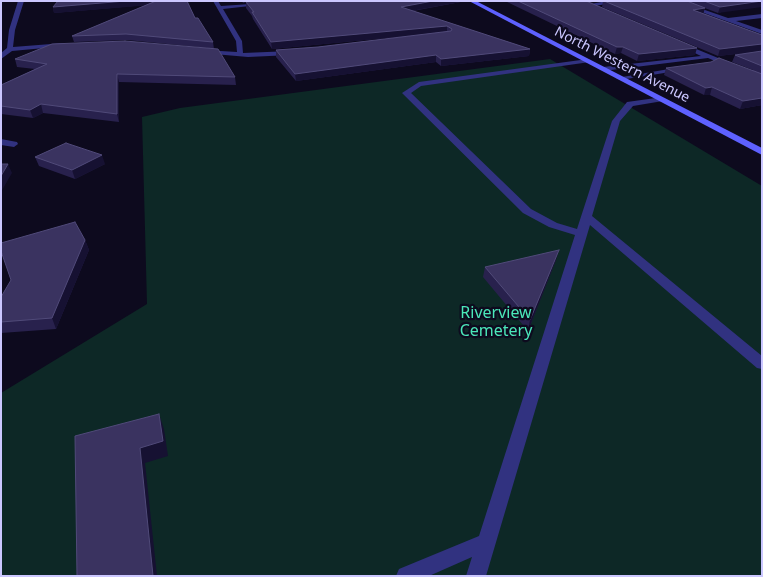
<!DOCTYPE html>
<style>
body{margin:0}
#map{position:relative;width:763px;height:577px;overflow:hidden;background:#0d0a1e;font-family:"Noto Sans",sans-serif}
canvas{display:block}
.frame{position:absolute;inset:0;border:2px solid #cbc7ff;pointer-events:none}
</style>
<div id="map">
<canvas width="763" height="577"></canvas>
<div class="frame"></div>
</div>
<script>
const ctx = document.querySelector('canvas').getContext('2d');
ctx.lineJoin = 'round';
function fill(path, color) { ctx.fillStyle = color; ctx.fill(path, 'evenodd'); }
const toPath = rows => new Path2D(rows.map(r => 'M' + r).join(''));
function trace(path, color, width, dash) { ctx.strokeStyle = color; ctx.lineWidth = width; ctx.lineCap = dash ? 'butt' : 'round'; ctx.setLineDash(dash || []); ctx.stroke(path); }
function write(font, color, halo, rows, align = 'center') {
  ctx.font = font + ' "Noto Sans",sans-serif'; ctx.lineWidth = 4.5; ctx.setLineDash([]); ctx.textBaseline = 'middle'; ctx.strokeStyle = halo; ctx.fillStyle = color; for (const [text, x, y, turn = 0] of rows) {
    ctx.save(); ctx.translate(x, y); ctx.rotate((+turn || 0) * Math.PI / 180); ctx.textAlign = isNaN(turn) ? turn : align; if (halo) ctx.strokeText(text, 0, 0); ctx.fillText(text, 0, 0); ctx.restore();
  }
}
fill(toPath([
 [550,59,762,186,762,576,1,576,1,393,147,304,142,117,180,108]
]), '#0d2826');
fill(toPath([
 [671,1,679,1,728,18,762,14,762,18,736,21,762,30,762,34,671,1],
 [588,59,590,60,590,62,421,86,411,93,531,209,557,223,577,229,612,121,627,102,663,97,663,101,633,106,620,121,592,216,762,356,762,369,757,368,590,225,486,576,466,576,472,557,429,576,396,576,399,569,479,536,575,235,549,227,523,213,402,93,419,82,588,59]
]), '#313280');
fill(toPath([
 [18,1,24,1,15,30,13,47,64,43,66,46,12,51,1,59,1,53,7,48,9,30,18,1],
 [213,1,218,1,221,6,295,1,223,9,242,41,243,53,291,51,294,53,291,55,248,57,202,53,202,51,204,50,237,52,236,41,213,1],
 [607,1,625,1,588,7,585,5,607,1],
 [680,44,684,44,762,76,762,81,708,58,603,71,600,69,603,67,701,56,680,46,680,44],
 [681,67,683,68,683,70,620,80,616,78,681,67],
 [1,139,17,142,18,144,14,147,1,145,1,139]
]), '#313280');
fill(toPath([
 [469,1,476,1,762,148,762,155,469,1]
]), '#5e61ff');
fill(toPath([
 [58,1,192,1,187,2,195,18,213,42,214,49,235,77,236,85,119,82,119,122,43,113,33,118,1,114,1,85,35,69,17,67,15,59,208,48,127,40,74,42,72,36,146,5,54,13,53,7],
 [242,1,466,1,413,11,530,49,529,56,441,66,436,62,296,81,276,57,276,50,318,47,427,34,272,49,253,19,252,16,246,8,246,2,243,3],
 [505,1,597,1,590,3,695,55,637,61,621,53,615,54],
 [603,1,762,1,718,13,694,4,705,8,703,13,762,35,762,51,718,56,602,7],
 [762,51,762,105,740,109,710,95,704,95,664,75,666,68,753,70,732,62,735,55],
 [35,157,105,164,75,179,39,166],
 [85,240,89,250,56,329,1,333,1,297],
 [556,260,528,331,483,277,485,267]
]), '#28214d');
fill(toPath([
 [126,1,164,1,164,4,54,13,53,7],
 [433,1,466,1,400,13,401,7],
 [762,1,762,7,718,13,720,7],
 [705,8,703,15,693,10],
 [447,26,447,32,272,49,271,42],
 [762,44,762,51,718,56,720,49],
 [617,47,623,47,621,53,615,54],
 [697,48,695,55,637,61,639,54],
 [530,49,529,56,441,66,441,59],
 [436,55,436,62,296,81,295,74],
 [117,74,119,82,119,122,117,114],
 [712,87,710,95,704,95,706,88],
 [762,98,762,105,740,109,743,101],
 [41,104,43,113,33,118,30,110],
 [102,155,105,164,75,179,72,170],
 [8,164,12,173,1,192,1,176],
 [85,240,89,250,56,329,52,318],
 [559,250,556,260,528,331,530,320],
 [159,414,164,429,168,456,145,463,157,576,153,576,140,448]
]), '#161132');
const building = toPath([
 [58,1,126,1,53,7,58,1],
 [156,1,187,1,195,18,198,18,213,42,126,34,72,36,156,1],
 [256,1,433,1,401,7,530,49,441,59,436,55,295,74,276,50,318,47,451,31,452,29,447,26,271,42,252,12,254,12,246,2,256,1],
 [518,1,586,1,697,48,639,54,623,47,617,47,518,1],
 [604,1,687,1,705,8,693,10,762,35,762,44,720,49,604,1],
 [704,1,762,1,720,7,704,1],
 [125,41,218,49,235,77,117,74,117,114,41,104,30,110,1,106,1,85,47,64,15,59,52,44,125,41],
 [762,51,762,66,735,55,762,51],
 [719,58,762,74,762,98,743,101,712,87,706,88,666,68,711,62,719,58],
 [66,143,102,155,72,170,35,157,66,143],
 [1,164,8,164,1,176,1,164],
 [75,222,85,240,52,318,1,322,1,297,11,280,1,251,1,243,75,222],
 [559,250,530,320,485,267,559,250],
 [159,414,163,441,140,448,153,576,77,576,75,436,159,414]
]);
fill(building, '#3a3360');
trace(building, '#504a79', 1);
write('14px', '#cbc7ff', '#0d0a1e', [
 ["North Western Avenue",622,65,27]
]);
write('16px', '#4be7b9', '#0d0a1e', [
 ["Riverview",496,313],
 ["Cemetery",496,331]
]);
</script>
